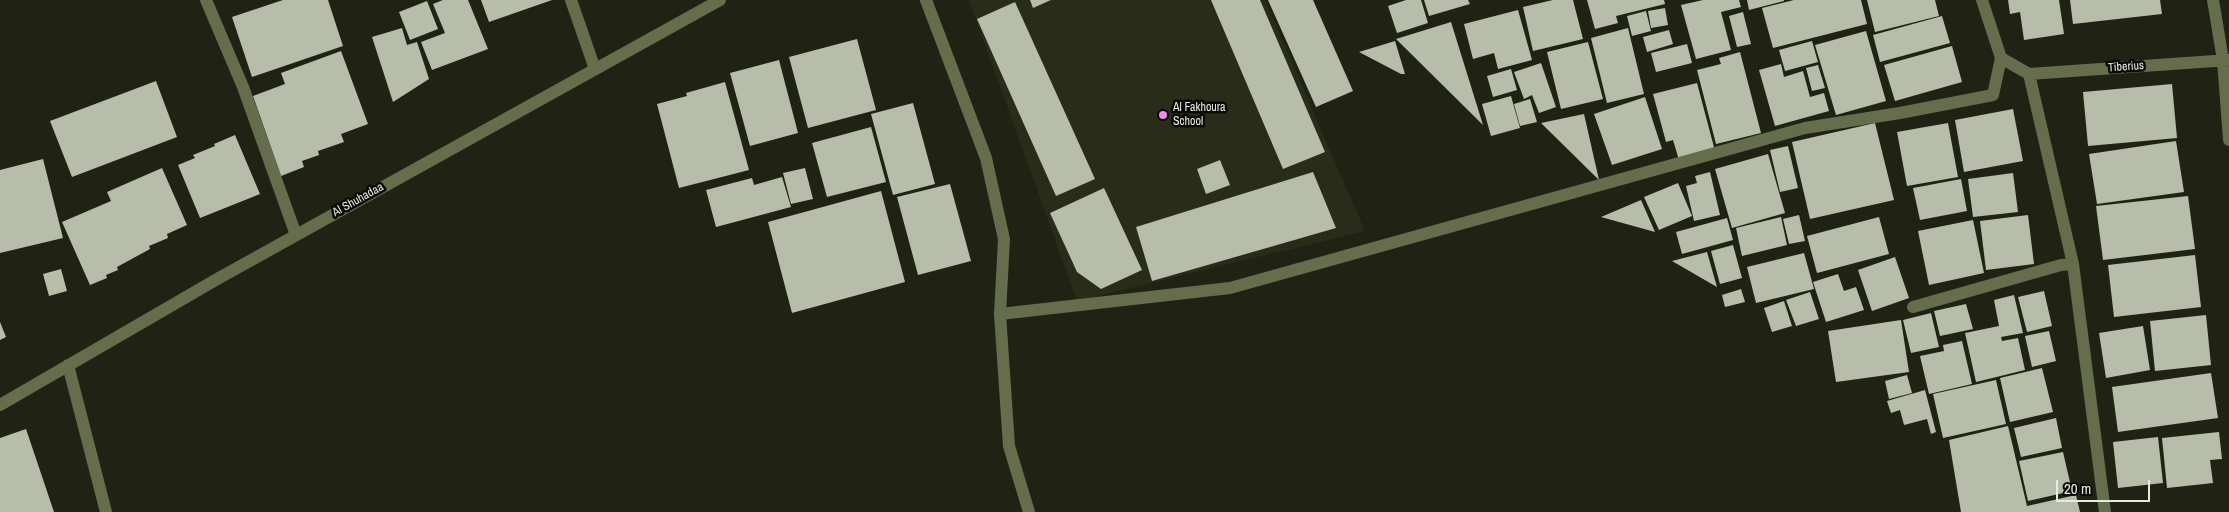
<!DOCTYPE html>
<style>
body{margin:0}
#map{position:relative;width:2229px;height:512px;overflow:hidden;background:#202314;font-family:"Archivo Narrow",sans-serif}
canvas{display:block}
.scale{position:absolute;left:2056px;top:480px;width:94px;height:22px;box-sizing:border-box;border:2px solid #e7eae0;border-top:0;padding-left:6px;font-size:15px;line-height:18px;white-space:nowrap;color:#e7eae0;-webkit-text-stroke:4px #0a0b06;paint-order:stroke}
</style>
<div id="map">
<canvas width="2229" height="512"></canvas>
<div class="scale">20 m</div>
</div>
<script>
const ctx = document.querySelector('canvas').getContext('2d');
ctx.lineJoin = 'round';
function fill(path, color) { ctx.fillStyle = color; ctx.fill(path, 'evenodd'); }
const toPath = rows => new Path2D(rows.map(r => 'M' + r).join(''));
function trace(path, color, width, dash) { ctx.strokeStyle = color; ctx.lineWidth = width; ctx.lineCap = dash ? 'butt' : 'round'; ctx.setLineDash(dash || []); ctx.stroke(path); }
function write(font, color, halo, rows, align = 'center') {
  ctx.font = font + ' "Archivo Narrow",sans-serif'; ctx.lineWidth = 5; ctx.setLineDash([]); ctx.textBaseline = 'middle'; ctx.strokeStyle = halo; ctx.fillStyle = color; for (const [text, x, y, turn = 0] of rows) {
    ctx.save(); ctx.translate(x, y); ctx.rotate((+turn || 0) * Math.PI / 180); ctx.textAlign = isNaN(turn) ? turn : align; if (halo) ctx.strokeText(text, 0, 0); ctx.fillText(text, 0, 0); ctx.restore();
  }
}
fill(toPath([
 [969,0,1265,0,1365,231,1077,301]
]), '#282c18');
fill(toPath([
 [283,0,328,0,343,46,252,77,232,17],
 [443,0,468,0,488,49,432,70,421,42,445,33,433,4],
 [481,0,552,0,489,22],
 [1030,0,1051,0,1033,8],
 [1211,0,1260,0,1325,152,1283,169],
 [1268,0,1313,0,1353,91,1316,107],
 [1406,0,1421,0,1428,23,1397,33,1388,6],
 [1424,0,1468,0,1470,4,1429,16],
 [1553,0,1573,0,1583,39,1533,51,1523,7],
 [1587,0,1664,0,1665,4,1616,16,1618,23,1595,29],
 [1703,0,1739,0,1741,7,1721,12,1731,50,1696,59,1681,5],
 [1747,0,1784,0,1784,1,1749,10],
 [1794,0,1861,0,1867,24,1773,48,1762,8],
 [1867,0,1935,0,1939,16,1875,32],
 [2008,0,2059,0,2064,34,2024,40,2020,12,2010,14],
 [2070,0,2160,0,2162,14,2073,24],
 [427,1,438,29,410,40,399,12],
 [1015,2,1095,179,1056,196,977,19],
 [1665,8,1668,25,1651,28,1648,11],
 [1518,10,1532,60,1498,69,1494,53,1473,59,1464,24],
 [1646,11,1651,31,1632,36,1627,16],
 [1743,12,1751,44,1737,47,1729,16],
 [1942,16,1950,43,1880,62,1873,35],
 [1451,22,1483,125,1396,39],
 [402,28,407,45,417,42,429,79,393,102,372,37],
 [1628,28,1644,94,1607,103,1591,38],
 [1669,30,1673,44,1647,52,1643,37],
 [1866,31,1886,101,1836,115,1815,45],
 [857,39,876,110,808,128,789,57],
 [1395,41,1405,74,1401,74,1359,52],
 [1812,41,1818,62,1785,71,1779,50],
 [1588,42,1603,99,1561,109,1547,52],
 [1687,44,1692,63,1656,72,1651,53],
 [1952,46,1962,82,1895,101,1884,65],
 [341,51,368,124,341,134,344,142,318,151,319,155,302,161,304,167,281,176,253,96,285,84,281,73],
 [1740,52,1761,133,1716,144,1697,70,1721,64,1719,58],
 [779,60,798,133,750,146,730,73],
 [1541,63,1556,107,1539,113,1532,95,1524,99,1514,72],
 [1781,64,1784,77,1803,71,1810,97,1824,93,1829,111,1775,126,1759,70],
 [1818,65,1825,88,1812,91,1806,68],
 [1511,69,1517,90,1493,97,1487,76],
 [156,81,177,137,72,177,50,121],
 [725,82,749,170,679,188,657,104,687,96,686,93],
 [1697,83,1715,151,1679,160,1673,140,1666,142,1653,94],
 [2172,84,2177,138,2088,146,2083,92],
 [1511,96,1520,128,1491,136,1482,104],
 [1645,97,1662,149,1612,165,1594,114],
 [1530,99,1537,122,1520,126,1514,104],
 [913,103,935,184,893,195,871,114],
 [2013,109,2023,161,1964,172,1955,120],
 [1584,114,1599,180,1541,123],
 [1875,123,1894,200,1810,219,1792,142],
 [1948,123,1958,177,1907,186,1897,132],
 [871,127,886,182,827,197,812,143],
 [235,135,260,194,200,218,178,165,195,158,193,155,215,146,214,144],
 [2176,141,2184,192,2097,204,2089,154],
 [1788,146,1798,188,1780,192,1770,150],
 [1768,154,1785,213,1732,228,1715,169],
 [43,159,63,238,0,253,0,170],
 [1220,160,1230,185,1206,194,1197,169],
 [162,168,187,225,167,234,168,238,149,246,150,249,117,267,118,270,106,275,107,278,90,285,62,222,111,201,107,192],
 [805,168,813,199,791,204,783,173],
 [1313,172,1336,228,1152,281,1136,227],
 [1710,172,1720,215,1694,221,1686,186,1697,183,1695,176],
 [2013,173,2018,212,1973,217,1968,179],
 [782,177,791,207,716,227,706,190,752,178,754,185],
 [1961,179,1967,211,1920,220,1913,188],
 [1678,183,1692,216,1659,230,1644,197],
 [950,184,971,261,918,275,897,197],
 [1104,188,1142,270,1101,289,1077,272,1050,213],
 [881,191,905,282,792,313,768,222],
 [2188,196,2195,249,2103,260,2096,206],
 [1641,200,1655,232,1601,217],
 [1799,215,1805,241,1789,244,1783,219],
 [2028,215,2034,264,1986,270,1980,221],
 [1781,217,1787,245,1742,256,1736,228],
 [1879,217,1889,254,1817,273,1807,236],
 [1727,218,1733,240,1682,254,1676,232],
 [1973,220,1984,273,1929,285,1918,231],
 [1733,245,1742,278,1720,284,1711,251],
 [1707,252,1717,287,1672,261],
 [1804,253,1814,289,1756,303,1747,267],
 [2195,255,2201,307,2114,317,2108,265],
 [1895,257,1909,298,1872,311,1858,270],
 [61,269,67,291,49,296,43,274],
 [1838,274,1844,291,1856,287,1864,310,1826,322,1813,282],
 [1741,289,1745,302,1725,307,1722,295],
 [2044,291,2052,326,2027,332,2018,297],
 [1810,292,1819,319,1796,326,1786,300],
 [2014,295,2023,333,2001,337,2002,341,2018,338,2025,370,1976,382,1965,333,1999,326,1994,300],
 [1784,301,1792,326,1772,332,1764,308],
 [1966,304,1973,329,1940,336,1934,311],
 [1931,313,1939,347,1911,353,1903,320],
 [2206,315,2211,365,2155,371,2150,321],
 [1901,320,1909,372,1836,382,1828,331],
 [0,322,6,337,0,340],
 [2143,326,2150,370,2106,378,2099,333],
 [2049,331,2056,361,2032,367,2025,336],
 [1962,341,1972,384,1929,394,1920,356,1944,351,1943,345],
 [2042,368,2053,412,2010,422,2000,378],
 [2211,373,2218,418,2118,432,2112,387],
 [1907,375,1912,393,1889,399,1885,381],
 [1996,380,2006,424,1943,438,1933,394],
 [1925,390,1936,432,1931,434,1927,419,1904,425,1900,410,1891,413,1887,401],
 [2056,418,2062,448,2021,457,2014,428],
 [2008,426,2027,506,2076,495,2080,512,1961,512,1949,440],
 [26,429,54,512,0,512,0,438],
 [2219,432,2222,459,2210,460,2213,483,2167,488,2162,438],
 [2158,437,2163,483,2118,488,2113,442],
 [2063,452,2072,491,2028,501,2019,461]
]), '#b8bdaa');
trace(toPath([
 [206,0,243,87,296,235],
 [571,0,595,69],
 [926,0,986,158,1004,239,1000,314,1009,446,1029,512],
 [2213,0,2223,60,2229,140],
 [2001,58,2029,74,2073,264,2105,512],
 [2029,74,2229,60],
 [1913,307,2061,265,2073,264],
 [1000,314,1230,288,1805,128,1900,113,1993,95,2001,58,1982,0],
 [68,365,106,512],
 [0,405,219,278,720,0]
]), '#666d4c', 12);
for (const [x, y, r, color] of [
 [1163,115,5,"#f38af1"]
]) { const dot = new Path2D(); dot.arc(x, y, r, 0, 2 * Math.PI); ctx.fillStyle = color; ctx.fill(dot); trace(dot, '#0a0b06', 2); }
write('12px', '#e7eae0', '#0a0b06', [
 ["Tiberius",2126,67,-4],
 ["Al Shuhadaa",358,200,-29]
]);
write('12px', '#e7eae0', '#0a0b06', [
 ["Al Fakhoura",1173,108],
 ["School",1173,122]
], 'left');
</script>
